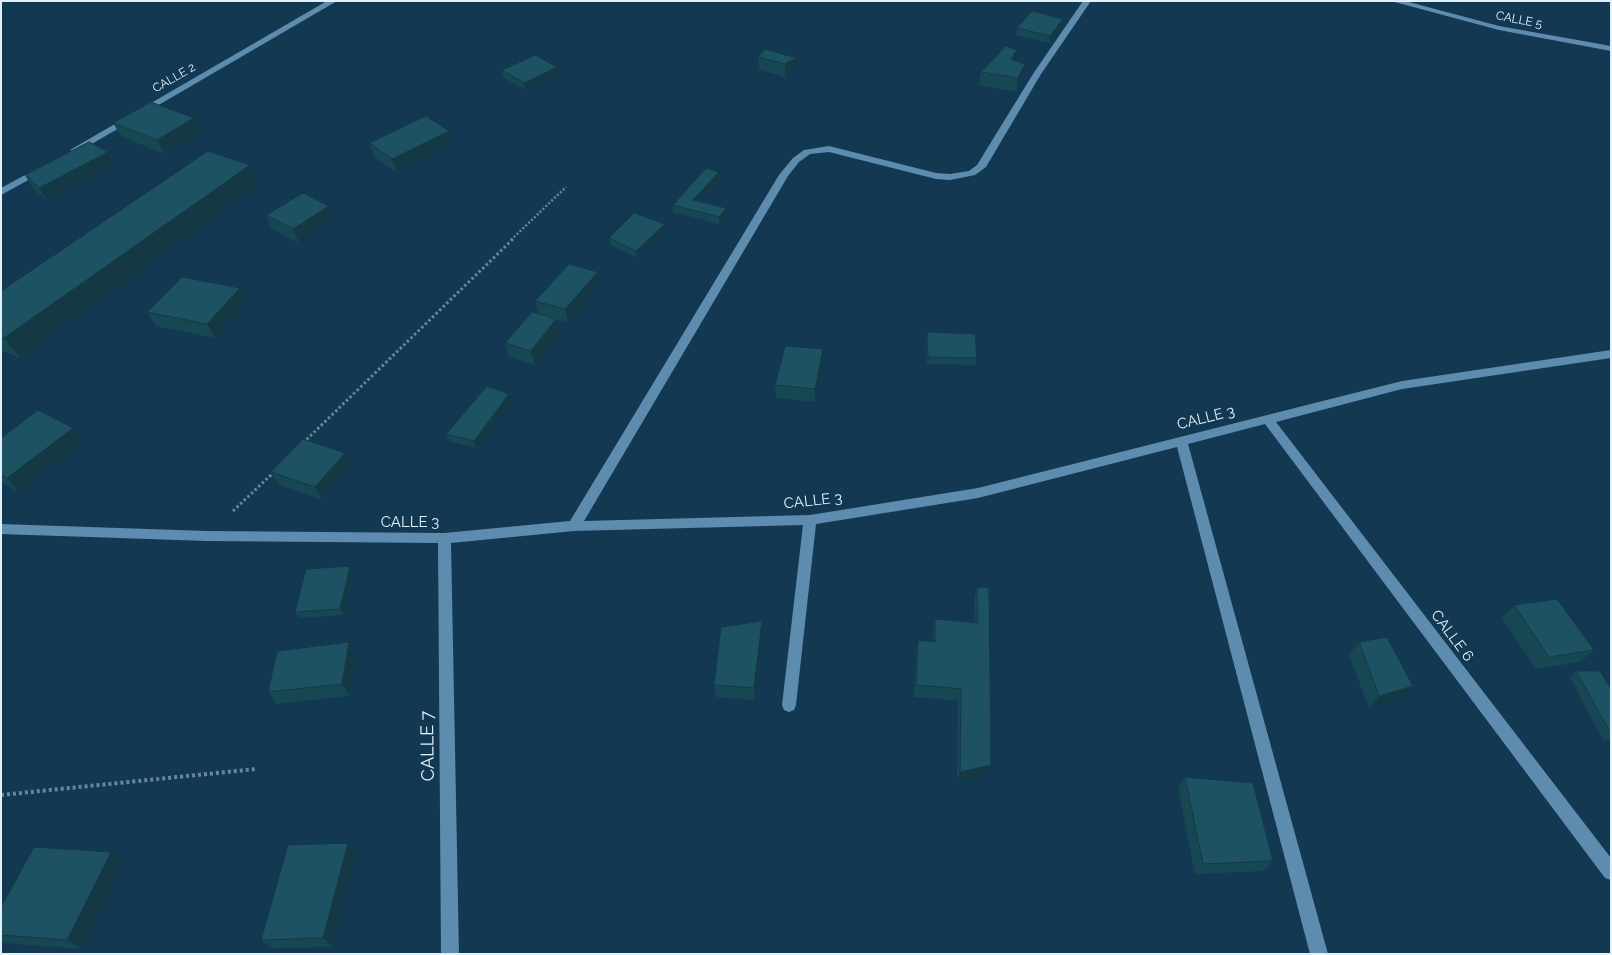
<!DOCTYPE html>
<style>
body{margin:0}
#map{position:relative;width:1612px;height:955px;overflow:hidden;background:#133952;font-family:Raleway,sans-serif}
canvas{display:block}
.frame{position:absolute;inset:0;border:2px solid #e2f0fb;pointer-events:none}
</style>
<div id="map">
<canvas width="1612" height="955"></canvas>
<div class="frame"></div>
</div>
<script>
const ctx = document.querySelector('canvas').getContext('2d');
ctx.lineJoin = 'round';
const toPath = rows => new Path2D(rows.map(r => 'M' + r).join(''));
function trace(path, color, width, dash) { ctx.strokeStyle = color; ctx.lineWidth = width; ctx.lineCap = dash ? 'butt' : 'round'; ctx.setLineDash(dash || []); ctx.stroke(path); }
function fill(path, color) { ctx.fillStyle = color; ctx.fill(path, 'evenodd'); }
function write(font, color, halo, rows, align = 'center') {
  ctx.font = font + ' Raleway,sans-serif'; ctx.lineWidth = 4; ctx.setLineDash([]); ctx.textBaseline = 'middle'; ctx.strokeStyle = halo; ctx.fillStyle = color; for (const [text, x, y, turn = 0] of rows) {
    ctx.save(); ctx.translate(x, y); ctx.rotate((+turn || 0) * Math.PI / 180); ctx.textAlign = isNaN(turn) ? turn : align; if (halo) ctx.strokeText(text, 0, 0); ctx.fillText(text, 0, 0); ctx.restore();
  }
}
trace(toPath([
 [511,240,566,187]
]), '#6a8699', 2.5, [2, 2]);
trace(toPath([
 [303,443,513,239],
 [233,511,274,472]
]), '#6a8699', 3, [2.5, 2.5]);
trace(toPath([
 [1,795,256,769]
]), '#6a8699', 4, [3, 3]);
fill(toPath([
 [327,1,337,1,78,152,75,153,70,150,327,1],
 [1083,1,1091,1,1041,74,986,167,975,175,950,180,936,179,829,152,810,154,799,162,788,176,584,521,810,515,978,488,1402,381,1611,350,1611,358,1402,389,1276,422,1611,858,1611,880,1605,878,1265,424,1188,444,1328,954,1310,954,1177,447,978,498,816,524,796,705,794,710,789,712,784,710,782,705,803,525,574,531,451,543,459,954,441,954,438,543,207,541,1,534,1,524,207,531,444,533,570,521,779,175,793,158,804,150,829,146,936,173,950,174,969,171,977,165,1033,74,1083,1],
 [1391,1,1405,1,1499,26,1611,46,1611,51,1499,30,1391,1],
 [40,167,43,168,43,172,1,195,1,188,40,167]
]), '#5d8cae');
fill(toPath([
 [1062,26,1049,43,1016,35,1017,28],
 [765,49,796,71,785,77,759,70,758,57],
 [1015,60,1023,77,1016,92,979,85,981,72],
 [502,70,558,74,525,90,503,77],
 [113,123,201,132,164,154,121,136],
 [449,131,452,144,396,172,374,157,369,143],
 [108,152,116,165,48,201,33,189,25,175],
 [250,165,259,185,20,358,1,350,1,291],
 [719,172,720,179,699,202,726,208,726,216,719,224,673,212,673,205],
 [266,215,335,220,299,243,272,229],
 [665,231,637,258,610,245,609,238],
 [601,286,568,322,556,319,560,333,535,365,509,357,505,343,538,314,535,301],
 [247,302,215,338,156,326,147,312],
 [927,332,977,358,975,365,927,364,926,340],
 [823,363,815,402,776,398,775,385],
 [509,394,511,401,476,448,449,441,446,434],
 [73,428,84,442,19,492,1,482,1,438],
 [352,467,322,500,279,485,271,472],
 [350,566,354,573,343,615,299,618,295,612],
 [977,587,991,765,987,776,957,783,958,701,914,697,916,652,918,640,933,641,933,632,935,619,975,622,974,599],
 [1514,605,1594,650,1580,662,1536,669,1502,618],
 [763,634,755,700,716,697,714,685],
 [349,642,357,655,350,696,277,704,268,692],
 [1359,642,1413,686,1403,698,1369,708,1349,655],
 [1576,671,1611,689,1611,740,1603,740,1570,678],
 [1185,777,1273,861,1264,871,1195,874,1178,788],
 [348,843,356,853,333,947,272,948,261,940],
 [111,852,124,862,82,949,3,943,1,942,1,907]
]), '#184754');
fill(toPath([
 [1063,19,1062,26,1049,43,1050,36],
 [1017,50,1015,63,1011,59],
 [796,58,796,71,785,77,785,64],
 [1025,64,1023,77,1016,92,1018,78],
 [557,67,558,74,525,90,524,83],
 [194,118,201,132,164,154,157,140],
 [449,131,452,144,396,172,392,159],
 [108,152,116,165,48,201,39,188],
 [250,165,259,185,20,358,4,338],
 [719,172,720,179,694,207,693,200],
 [329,206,335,220,299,243,293,229],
 [726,208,726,216,719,224,719,217],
 [665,224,665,231,637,258,636,251],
 [598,272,601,286,568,322,565,309],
 [240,288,247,302,215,338,207,324],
 [556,319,560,333,535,365,531,351],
 [823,349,823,363,815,402,815,389],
 [509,394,511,401,476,448,474,441],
 [73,428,84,442,19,492,7,478],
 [345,453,352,467,322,500,315,487],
 [350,566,354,573,343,615,340,609],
 [762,621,763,634,755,700,754,688],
 [349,642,357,655,350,696,342,684],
 [1413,686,1403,698,1369,708,1379,696],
 [991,765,987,776,957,783,960,772],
 [348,843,356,853,333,947,323,938],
 [111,852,124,862,82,949,67,940]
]), '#143945');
const building = toPath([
 [1032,11,1063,19,1050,36,1017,28,1032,11],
 [1006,46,1017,50,1011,59,1025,64,1018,78,981,72,1006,46],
 [765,49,796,58,785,64,758,57,765,49],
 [535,55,557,67,524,83,502,70,535,55],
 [151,102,194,118,157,140,113,123,151,102],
 [426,116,449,131,392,159,369,143,426,116],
 [89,142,108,152,39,188,25,175,89,142],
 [208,151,250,165,4,338,1,337,1,291,208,151],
 [706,168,719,172,693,200,726,208,719,217,673,205,706,168],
 [303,193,329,206,293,229,266,215,303,193],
 [634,213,665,224,636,251,609,238,634,213],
 [569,264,598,272,565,309,535,301,569,264],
 [182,277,240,288,207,324,147,312,182,277],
 [532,312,556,319,531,351,505,343,532,312],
 [927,332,975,334,977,358,928,357,927,332],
 [785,346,823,349,815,389,775,385,785,346],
 [487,386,509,394,474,441,446,434,487,386],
 [38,410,73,428,7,478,1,475,1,438,38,410],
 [303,439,345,453,315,487,271,472,303,439],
 [350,566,340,609,295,612,306,569,350,566],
 [977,587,989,588,991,765,960,772,961,689,916,685,918,640,935,642,935,619,978,623,977,587],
 [1557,599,1594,650,1549,657,1514,605,1557,599],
 [762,621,754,688,714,685,721,627,762,621],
 [1387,637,1413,686,1379,696,1359,642,1387,637],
 [349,642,342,684,268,692,277,651,349,642],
 [1576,671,1600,671,1611,689,1611,734,1576,671],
 [1185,777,1253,783,1273,861,1203,864,1185,777],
 [348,843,323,938,261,940,288,845,348,843],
 [34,847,111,852,67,940,1,935,1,907,34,847]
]);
fill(building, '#1c5262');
trace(building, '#143945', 1);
write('12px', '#e2f0fb', '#133952', [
 ["CALLE 5",1519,20,11],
 ["CALLE 2",174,78,-30]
]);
write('15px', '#e2f0fb', '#133952', [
 ["CALLE 3",1206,418,-14],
 ["CALLE 3",813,501,-6],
 ["CALLE 3",410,522],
 ["CALLE 6",1452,636,53]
]);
write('18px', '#e2f0fb', '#133952', [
 ["CALLE 7",428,746,-91]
]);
</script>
